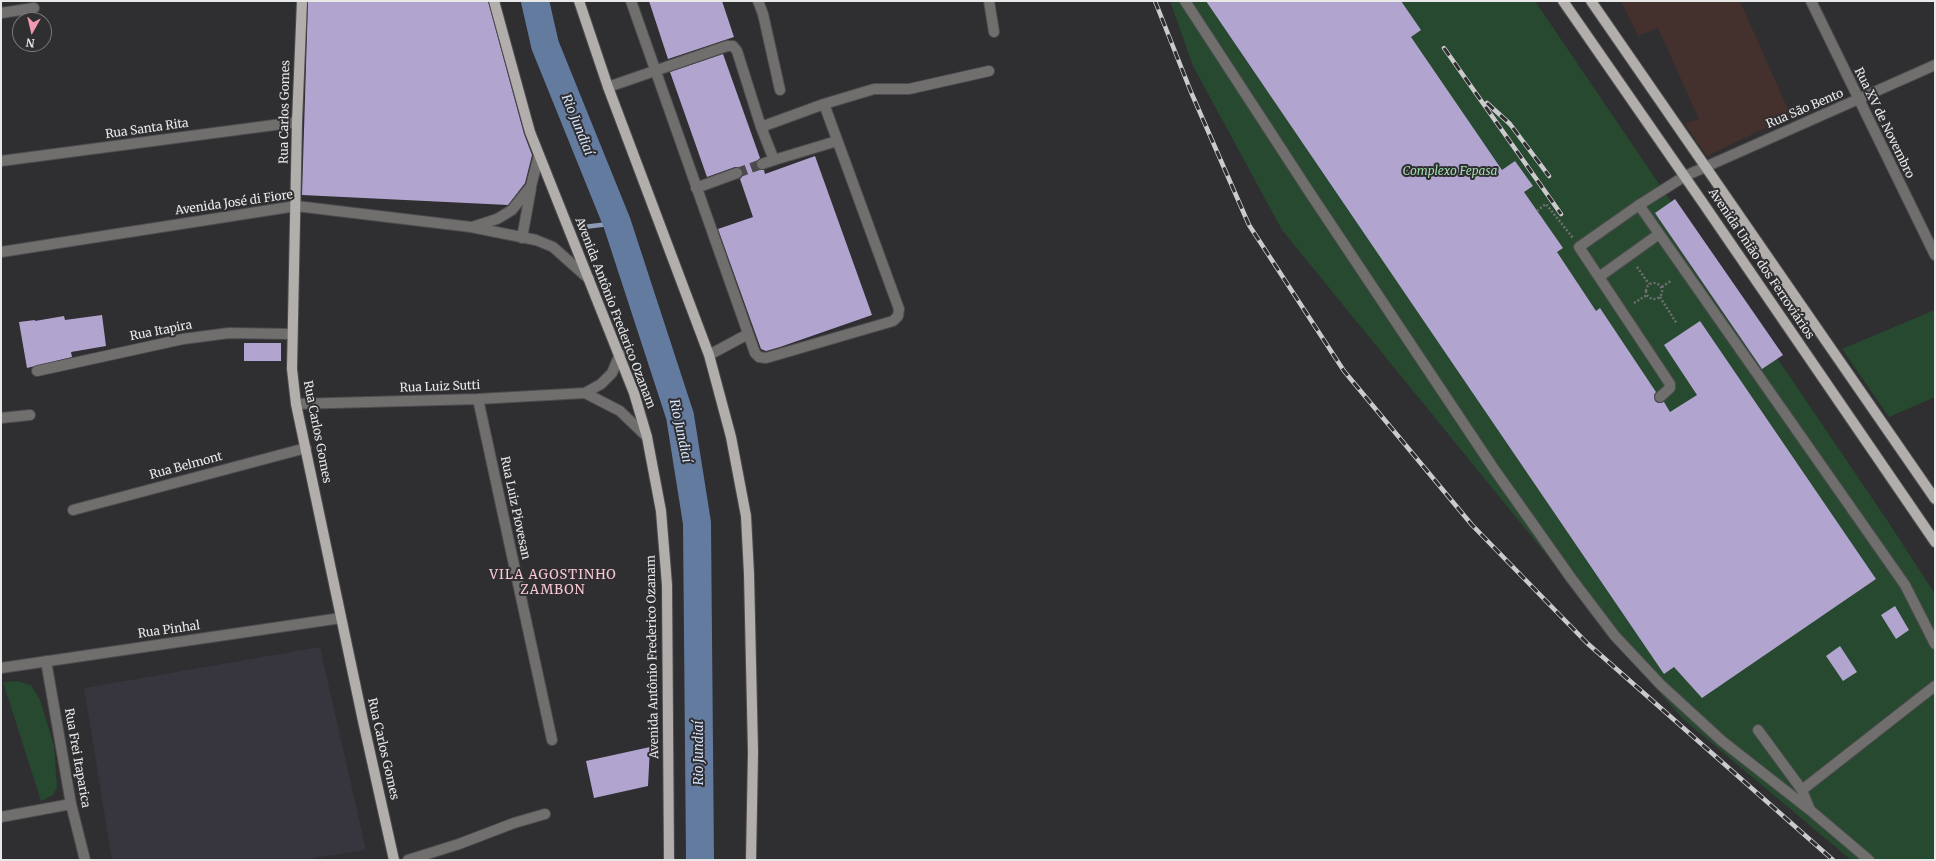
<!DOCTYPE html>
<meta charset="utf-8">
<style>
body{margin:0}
#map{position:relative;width:1936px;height:861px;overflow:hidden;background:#2f2e31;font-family:Merriweather,serif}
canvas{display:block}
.frame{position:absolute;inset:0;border:2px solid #e8e8e9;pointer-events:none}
.north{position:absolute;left:12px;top:12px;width:40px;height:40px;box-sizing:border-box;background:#2f2e31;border:1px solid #79787b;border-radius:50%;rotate:188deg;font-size:11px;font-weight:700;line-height:16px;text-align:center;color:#e8e8e9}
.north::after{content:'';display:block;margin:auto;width:14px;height:18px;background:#f19ab2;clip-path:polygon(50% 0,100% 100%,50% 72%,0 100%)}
</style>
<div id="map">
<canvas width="1936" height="861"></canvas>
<div class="frame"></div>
<div class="north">N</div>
</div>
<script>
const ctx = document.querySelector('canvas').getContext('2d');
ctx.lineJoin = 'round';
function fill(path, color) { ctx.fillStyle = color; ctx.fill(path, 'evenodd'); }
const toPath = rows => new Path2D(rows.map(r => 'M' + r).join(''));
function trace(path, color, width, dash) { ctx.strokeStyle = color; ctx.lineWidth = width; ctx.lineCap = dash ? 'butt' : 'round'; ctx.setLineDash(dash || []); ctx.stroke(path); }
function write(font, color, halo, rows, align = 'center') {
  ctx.font = font + ' Merriweather,serif'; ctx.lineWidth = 4; ctx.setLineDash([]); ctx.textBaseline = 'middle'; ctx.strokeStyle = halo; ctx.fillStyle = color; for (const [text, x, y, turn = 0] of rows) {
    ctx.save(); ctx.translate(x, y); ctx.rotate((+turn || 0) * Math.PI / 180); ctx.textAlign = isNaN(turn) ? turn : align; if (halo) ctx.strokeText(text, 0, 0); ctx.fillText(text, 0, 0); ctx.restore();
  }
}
fill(toPath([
 [320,647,366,850,301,860,112,860,84,688]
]), '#37353e');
fill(toPath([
 [1621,1,1740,1,1791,116,1707,156,1685,124,1699,119,1658,28,1638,36]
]), '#44312d');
fill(toPath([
 [1170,1,1535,1,1889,523,1935,594,1935,860,1851,860,1683,719,1651,683,1282,230,1193,66],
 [1935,310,1935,397,1889,417,1842,349],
 [17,681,31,685,40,700,54,746,57,787,53,795,41,801,3,682]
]), '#27492f');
trace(toPath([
 [584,227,617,223]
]), '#8c9cb6', 4.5);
trace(toPath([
 [535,1,545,45,617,223,680,416,697,523,700,860]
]), '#647ba0', 28);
fill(toPath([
 [308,1,488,1,524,134,532,155,525,183,508,205,302,195],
 [649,1,722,1,734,37,668,59],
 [1206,1,1401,1,1421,30,1411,37,1502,170,1515,161,1533,186,1524,192,1563,248,1557,252,1596,311,1600,308,1656,392,1654,395,1655,401,1658,403,1664,402,1670,412,1697,395,1664,345,1700,321,1876,579,1702,698,1674,667,1664,674],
 [723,54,760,158,756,163,757,169,764,170,765,174,815,156,872,315,780,347,766,351,761,349,718,229,753,217,740,179,742,177,743,171,741,168,735,167,707,177,670,72],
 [1675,199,1783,355,1762,369,1655,213],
 [102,315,106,346,71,352,72,357,27,368,19,322,35,320,35,321,64,316,65,320],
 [244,343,281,343,281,361,244,361],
 [1895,606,1909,630,1896,639,1881,615],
 [1840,646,1857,672,1843,681,1826,656],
 [650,747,648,786,594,798,586,761]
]), '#b1a4cf');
trace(toPath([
 [737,173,762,164]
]), '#4b4a4d', 10, [10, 5]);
const minor = toPath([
 [631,1,755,353,759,357,766,358,893,321,898,316,899,309,824,104],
 [758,1,763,14,780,90],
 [989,1,994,32],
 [1185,1,1310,193,1494,469,1571,578,1615,636,1661,685,1722,741,1810,810],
 [1811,1,1935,255],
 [1,13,34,8],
 [608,87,727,46,733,46,737,51,761,127,824,104,874,89,909,89,989,71],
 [761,127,774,160,762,164],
 [774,160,837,141],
 [1,161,297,122],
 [696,188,737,173],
 [1639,205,1905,585,1935,644],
 [472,227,497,219,512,210,531,186,539,155],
 [522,238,531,188],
 [1,252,296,206,471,227,536,240,553,247,589,279],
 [1599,277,1659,234],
 [709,355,748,334],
 [37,371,183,339,229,333,292,334],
 [585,393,620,411,647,437],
 [1660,397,1670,388,1670,384,1579,247,1639,205,1685,176,1935,65],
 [478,399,552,740],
 [296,404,478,399,585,393,601,384,612,373,620,354],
 [1,418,30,415],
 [73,510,306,448],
 [46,661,71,804,85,860],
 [1,668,341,618],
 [1758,730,1802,790],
 [1,817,71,804],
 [408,860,459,844,514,823,545,814],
 [1869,860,1810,810,1802,790,1935,686]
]);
const major = toPath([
 [302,1,297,122,292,369,296,404,363,721,394,860],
 [494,1,530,132,634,393,647,437,661,511,667,585,669,860],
 [579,1,608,87,709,355,731,437,746,516,749,574,753,752,751,860],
 [1563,1,1703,203,1935,542],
 [1591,1,1935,499]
]);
trace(minor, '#4d4c4e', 12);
trace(major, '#4d4c4e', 12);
trace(toPath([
 [1537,211,1546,204,1573,238],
 [1637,267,1649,284],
 '1646 291a8 8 0 1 1 16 0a8 8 0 1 1-16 0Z',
 [1662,287,1672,280],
 [1660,297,1677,324],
 [1634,303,1647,295]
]), '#6f6f71', 2.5, [2, 2]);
trace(minor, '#706f6e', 10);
trace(major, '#b1aeac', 10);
const rail = toPath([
 [1155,1,1191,92,1249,225,1344,371,1472,525,1587,643,1833,860],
 [1444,48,1561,214],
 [1487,103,1510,124,1549,176]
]);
trace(rail, '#cbcbcd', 4.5);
trace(rail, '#2f2e31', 3, [9]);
write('12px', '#e8e8e9', '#2f2e31', [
 ["Rua São Bento",1805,109,-23],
 ["Rua Carlos Gomes",285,112,-89],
 ["Rua XV de Novembro",1884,123,64],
 ["Rua Santa Rita",147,129,-8],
 ["Avenida José di Fiore",234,203,-8],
 ["Avenida União dos Ferroviários",1761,264,56],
 ["Avenida Antônio Frederico Ozanam",615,313,69],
 ["Rua Itapira",161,331,-11],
 ["Rua Luiz Sutti",440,387,-2],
 ["Rua Carlos Gomes",317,432,79],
 ["Rua Belmont",186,466,-15],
 ["Rua Luiz Piovesan",515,508,78],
 ["Rua Pinhal",169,630,-8],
 ["Avenida Antônio Frederico Ozanam",653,657,-91],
 ["Rua Carlos Gomes",383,749,77],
 ["Rua Frei Itaparica",77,758,80]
]);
write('italic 12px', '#9edcab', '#2f2e31', [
 ["Complexo Fepasa",1450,172]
]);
write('italic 13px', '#d2e1fa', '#2f2e31', [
 ["Rio Jundiaí",577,125,68],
 ["Rio Jundiaí",680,431,78],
 ["Rio Jundiaí",699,753,-90]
]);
ctx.letterSpacing = '1px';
write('13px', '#fac7d4', '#2f2e31', [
 ["VILA AGOSTINHO",553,575],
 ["ZAMBON",553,590]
]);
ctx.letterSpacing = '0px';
</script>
